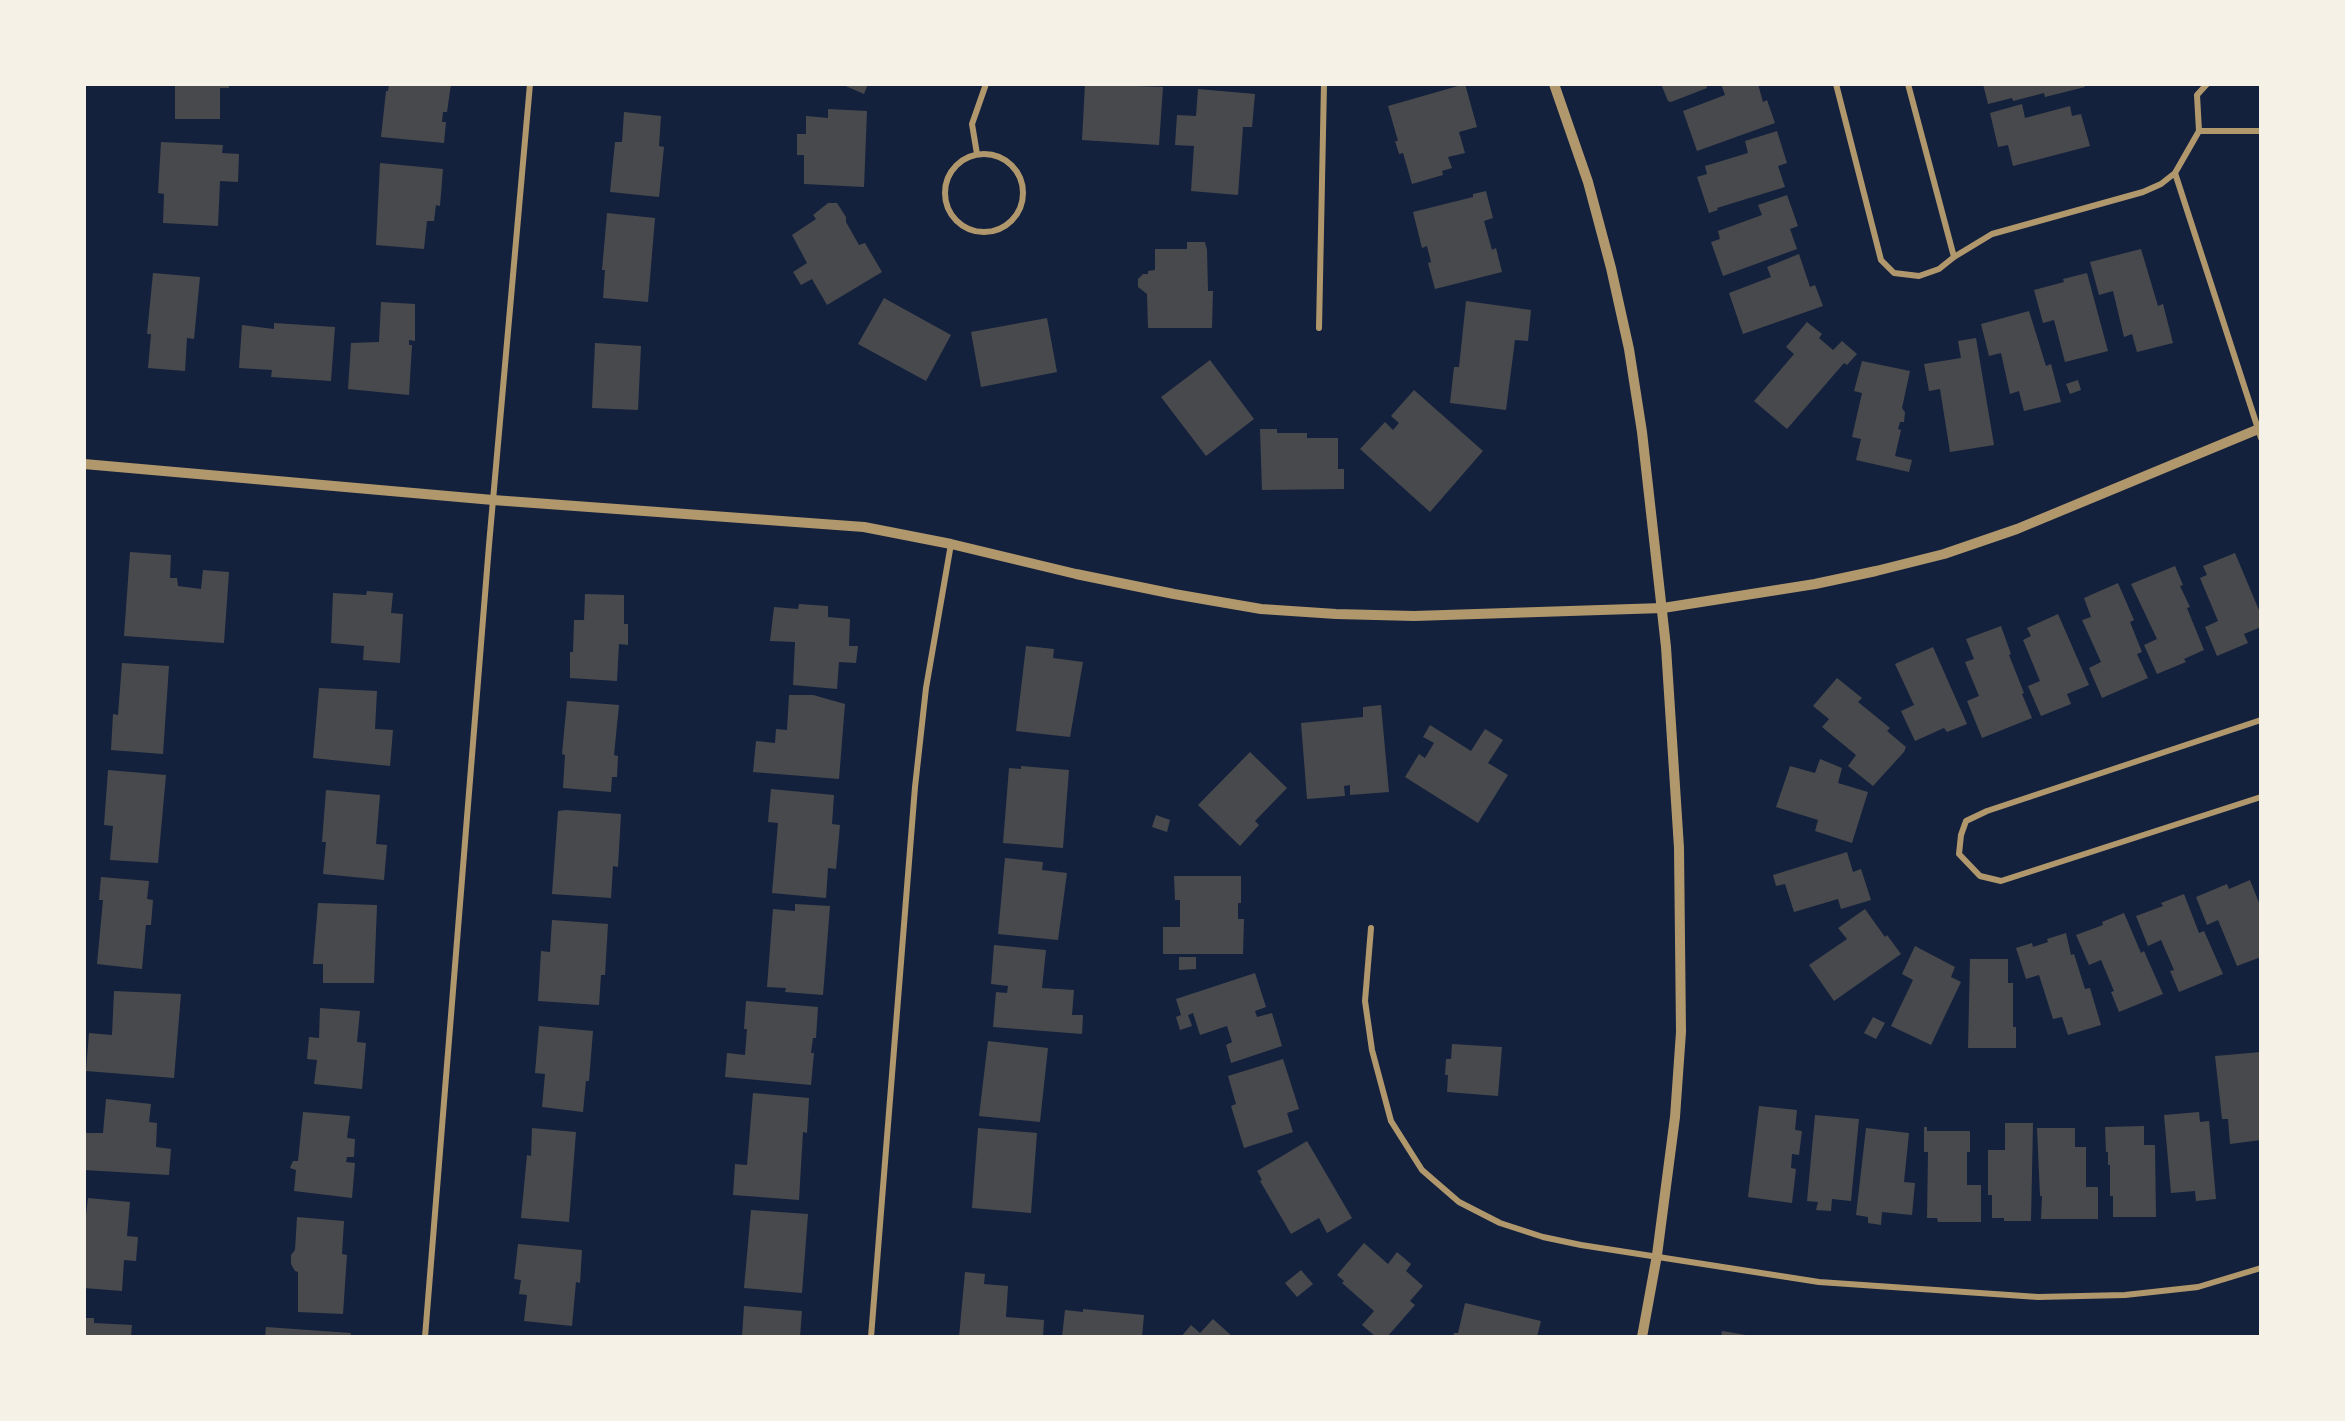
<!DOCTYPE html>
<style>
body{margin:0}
#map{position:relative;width:2345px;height:1421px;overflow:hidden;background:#14213d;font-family:"PT Sans Narrow",sans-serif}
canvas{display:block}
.frame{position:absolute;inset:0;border:86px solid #f6f1e7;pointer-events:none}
</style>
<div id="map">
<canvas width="2345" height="1421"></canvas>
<div class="frame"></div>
</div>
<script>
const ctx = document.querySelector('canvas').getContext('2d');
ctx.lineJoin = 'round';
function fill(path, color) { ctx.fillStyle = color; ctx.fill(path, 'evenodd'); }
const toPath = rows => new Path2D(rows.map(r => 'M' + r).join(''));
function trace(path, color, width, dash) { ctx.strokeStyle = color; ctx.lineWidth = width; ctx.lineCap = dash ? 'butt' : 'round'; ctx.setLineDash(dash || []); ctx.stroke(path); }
fill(toPath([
 [175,84,229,84,229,88,220,88,220,119,175,119],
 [389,84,451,84,447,112,443,112,442,122,446,122,444,143,381,137,386,91,388,91],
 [841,84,868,84,864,94],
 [1085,84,1163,87,1159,145,1082,140],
 [1465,84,1477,127,1459,132,1465,153,1448,157,1452,168,1442,171,1443,175,1412,184,1403,153,1399,154,1395,141,1398,141,1388,106],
 [1661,84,1706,84,1707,88,1671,102,1668,101],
 [1721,84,1758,84,1763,102,1767,100,1775,123,1697,151,1683,111,1725,95],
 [1983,84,2084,84,2085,87,2045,97,2044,93,2013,101,2012,98,1988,104],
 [1198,89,1255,94,1252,127,1243,127,1238,195,1191,191,1194,146,1175,145,1177,115,1196,116],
 [2022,104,2025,118,2070,106,2072,116,2081,114,2090,146,2013,166,2008,145,1998,147,1990,113],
 [828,109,867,111,864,187,804,184,804,155,797,155,797,134,806,134,806,116,828,118],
 [624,112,661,116,659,146,664,147,659,197,610,192,615,142,622,142],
 [1777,131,1787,163,1778,166,1785,187,1717,208,1718,210,1709,213,1697,177,1707,174,1705,166,1748,153,1745,141],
 [161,142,223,145,222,153,239,154,238,182,220,181,218,226,163,223,164,194,158,193],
 [380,163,443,169,440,206,436,205,434,221,427,221,424,249,376,245],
 [1486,191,1493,218,1484,221,1492,250,1496,248,1502,272,1435,289,1428,263,1431,262,1427,246,1422,248,1413,212,1473,197,1473,194],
 [1787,195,1798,226,1790,229,1797,249,1723,276,1711,242,1720,239,1718,231,1762,215,1758,205],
 [828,203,837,203,846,217,846,222,859,245,865,243,882,272,827,305,812,279,801,285,793,272,807,263,792,235,816,219,813,215],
 [607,213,655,218,648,302,603,298,605,270,602,270],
 [1187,242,1205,242,1207,250,1208,291,1213,291,1212,328,1148,328,1147,294,1138,287,1138,279,1143,274,1148,274,1148,271,1155,270,1155,249,1187,249],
 [2141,249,2158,306,2163,304,2173,343,2137,352,2132,334,2124,337,2113,291,2099,295,2090,262],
 [1799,254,1810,287,1815,285,1823,306,1743,334,1729,293,1771,277,1767,267],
 [153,273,200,277,194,339,187,338,185,371,148,368,151,334,147,334],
 [2087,273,2108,351,2065,362,2054,320,2043,323,2034,290,2064,282,2063,279],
 [884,298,951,335,926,381,858,344],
 [1466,301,1531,310,1528,341,1515,340,1506,410,1450,403,1454,367,1459,367],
 [381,302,415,304,415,341,409,340,409,345,412,345,409,395,348,389,351,343,379,342],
 [2029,311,2046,366,2051,364,2061,402,2024,411,2019,391,2010,394,2001,353,1989,356,1981,324],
 [1047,318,1057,372,981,387,971,332],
 [1807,322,1822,334,1819,338,1833,350,1842,341,1857,354,1847,365,1844,363,1787,429,1754,401,1794,354,1786,347],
 [274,323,335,327,331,381,271,377,272,370,239,368,242,325,274,329],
 [1976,338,1994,445,1950,452,1940,389,1929,391,1924,364,1961,358,1958,341],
 [595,343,641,346,638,410,592,408],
 [1210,360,1254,419,1206,456,1161,397],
 [1862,361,1910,371,1902,408,1905,412,1904,422,1900,422,1898,429,1901,430,1895,456,1912,460,1909,472,1856,460,1861,439,1852,437,1862,393,1854,391],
 [2078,380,2081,390,2070,394,2066,384],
 [1414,390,1483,451,1430,512,1360,449,1385,422,1393,430,1399,423,1391,416],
 [1260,429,1277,429,1277,433,1307,433,1307,438,1338,438,1338,469,1344,469,1344,489,1262,490],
 [130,552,171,555,170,578,177,578,178,586,201,589,203,570,229,572,224,643,124,636],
 [2235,553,2261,615,2261,627,2244,634,2248,643,2217,656,2205,627,2218,621,2200,578,2207,575,2203,566],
 [2175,566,2183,585,2180,586,2190,607,2187,608,2204,650,2184,659,2186,662,2157,674,2144,645,2157,639,2131,584],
 [2118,583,2134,620,2130,622,2142,652,2137,654,2148,678,2102,698,2089,668,2101,662,2082,620,2091,617,2084,598],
 [367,591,393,593,391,613,403,614,400,663,363,660,364,646,331,643,333,593,366,595],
 [585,594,624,595,624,624,628,624,628,645,619,644,617,681,570,678,570,652,573,652,574,620,584,620],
 [799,604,828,606,828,617,850,619,849,646,858,646,856,663,839,662,837,689,793,685,795,642,770,641,774,607,798,609],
 [2058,614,2089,685,2067,694,2071,704,2041,716,2028,686,2040,681,2023,640,2031,636,2027,628],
 [2001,626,2011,654,2009,655,2024,693,2022,694,2032,718,1982,738,1967,701,1979,696,1965,662,1974,659,1966,639],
 [1026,646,1054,649,1053,658,1083,662,1070,737,1016,731],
 [1933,647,1967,724,1947,732,1944,728,1915,741,1901,711,1914,705,1895,664],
 [122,663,169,666,163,754,111,750,113,714,118,715],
 [1837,678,1862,698,1858,702,1890,728,1887,731,1906,747,1904,752,1873,786,1848,766,1856,755,1822,727,1829,719,1813,706],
 [319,688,377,691,375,729,393,730,390,766,313,758],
 [789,695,813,695,845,704,839,779,753,772,756,741,775,743,776,729,787,730],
 [567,701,619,705,614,755,618,756,617,777,612,777,611,792,563,788,565,755,562,754],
 [1381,705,1389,792,1350,795,1350,785,1344,786,1345,796,1307,799,1301,723,1363,717,1363,707],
 [1430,725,1471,751,1485,729,1503,740,1488,763,1508,775,1478,823,1405,777,1419,754,1425,758,1434,743,1423,737],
 [1250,752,1287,788,1255,821,1259,825,1240,846,1198,805],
 [1820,759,1842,768,1838,783,1868,792,1852,843,1815,831,1818,820,1776,807,1790,766,1815,773],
 [1021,766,1069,770,1063,848,1003,843,1009,768,1021,769],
 [108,770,166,775,158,863,110,860,113,826,104,825],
 [771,789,834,795,832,824,840,825,836,869,828,868,826,898,772,893,778,823,768,822],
 [326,790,380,795,376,844,387,845,384,880,323,874,326,842,322,842],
 [566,810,621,814,618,867,613,866,611,898,552,894,558,811],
 [1156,815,1170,820,1167,832,1152,827],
 [1847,852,1853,872,1861,869,1871,900,1841,909,1838,899,1794,912,1785,884,1776,886,1773,875],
 [1005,858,1043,862,1042,870,1067,873,1058,940,998,934],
 [1174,876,1241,876,1241,903,1238,903,1238,919,1244,919,1243,954,1163,954,1163,927,1180,927,1180,900,1175,900],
 [101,877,149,881,147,899,153,900,151,925,146,925,142,969,97,964,103,900,99,900],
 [2250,880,2261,908,2261,957,2237,966,2218,920,2207,925,2196,897,2227,884,2229,889],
 [2184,894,2199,933,2204,931,2223,974,2179,992,2170,971,2174,970,2161,940,2148,946,2136,916,2163,906,2161,903],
 [318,903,377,905,374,983,323,983,323,964,313,964],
 [795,904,830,906,823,995,785,992,786,988,767,987,773,909,795,911],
 [1865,909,1885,937,1887,935,1901,954,1834,1001,1809,965,1847,939,1838,928],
 [2124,913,2141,953,2144,951,2163,994,2119,1012,2111,992,2114,991,2101,960,2089,965,2076,935,2103,925,2102,922],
 [552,920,608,924,605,975,601,975,599,1005,538,1001,541,951,550,952],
 [2066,933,2071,955,2074,954,2085,989,2090,988,2101,1025,2068,1035,2062,1017,2053,1019,2039,975,2026,979,2016,948,2032,943,2033,947,2048,942,2047,939],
 [994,945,1046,950,1042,988,1074,990,1072,1015,1083,1015,1082,1034,993,1027,996,992,1007,993,1008,986,991,984],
 [1915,946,1955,967,1951,977,1961,982,1931,1045,1891,1026,1913,980,1902,974],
 [1179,957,1196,957,1196,969,1179,970],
 [1970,959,2008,959,2008,983,2013,983,2013,1027,2016,1027,2016,1048,1968,1048],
 [1255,973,1266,1007,1255,1011,1257,1017,1272,1013,1282,1046,1231,1063,1226,1045,1232,1042,1227,1026,1200,1035,1193,1013,1188,1015,1192,1026,1180,1030,1176,1017,1181,1015,1176,999],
 [114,991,181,994,174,1078,86,1071,89,1033,112,1035],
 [746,1001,818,1007,816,1038,813,1038,811,1053,814,1053,811,1085,725,1077,727,1053,745,1055,747,1029,744,1029],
 [320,1008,360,1011,357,1042,366,1043,362,1089,314,1084,317,1060,307,1059,309,1037,319,1038],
 [1873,1017,1885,1023,1876,1039,1864,1033],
 [539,1026,593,1031,589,1081,586,1081,583,1112,542,1107,545,1074,535,1073],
 [988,1041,1048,1048,1040,1122,979,1116],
 [1452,1044,1502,1047,1498,1096,1447,1092,1448,1075,1445,1075,1446,1059,1451,1059],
 [2261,1052,2261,1140,2230,1144,2228,1119,2222,1119,2215,1056],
 [1283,1059,1299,1109,1287,1113,1293,1132,1244,1148,1231,1106,1236,1104,1228,1076],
 [753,1093,809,1098,807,1133,803,1132,799,1200,733,1195,735,1164,747,1165],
 [106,1099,151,1104,149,1122,157,1123,156,1147,171,1149,169,1175,84,1170,84,1133,103,1133],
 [1759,1106,1797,1110,1795,1130,1802,1131,1799,1155,1792,1154,1791,1168,1796,1169,1792,1203,1748,1197],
 [303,1112,350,1116,347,1138,355,1139,354,1157,347,1157,346,1162,355,1163,352,1198,294,1191,296,1170,290,1168,293,1161,298,1161],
 [2199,1112,2200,1122,2209,1121,2216,1199,2196,1201,2195,1191,2171,1193,2164,1115],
 [1815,1115,1859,1119,1851,1201,1832,1199,1831,1211,1816,1210,1818,1202,1807,1201],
 [2005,1123,2033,1123,2031,1221,2004,1221,2004,1218,1992,1218,1992,1195,1988,1195,1988,1150,2005,1150],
 [2144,1126,2144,1145,2155,1145,2156,1217,2113,1217,2113,1196,2110,1196,2110,1165,2108,1165,2108,1152,2106,1152,2105,1127],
 [1924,1127,1927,1127,1927,1131,1970,1131,1970,1152,1967,1152,1967,1185,1981,1185,1981,1222,1938,1222,1937,1218,1927,1218,1928,1152,1924,1152],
 [532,1128,576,1132,569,1222,521,1218,527,1155,531,1156],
 [978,1128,1037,1133,1031,1213,972,1208],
 [1866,1128,1909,1133,1904,1182,1915,1183,1912,1215,1882,1212,1881,1225,1868,1223,1868,1217,1856,1215],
 [2037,1128,2075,1128,2075,1147,2086,1147,2086,1187,2098,1187,2098,1219,2041,1219,2042,1196,2040,1196],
 [1307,1141,1352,1218,1327,1233,1319,1218,1291,1234,1260,1181,1262,1180,1257,1171],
 [88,1198,130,1202,127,1236,138,1237,136,1261,124,1260,122,1291,84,1288,84,1232],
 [751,1210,808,1214,802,1293,744,1288],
 [297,1217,344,1221,342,1254,347,1255,343,1314,298,1312,298,1272,295,1271,291,1264,291,1255,295,1250],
 [1364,1243,1388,1264,1397,1252,1411,1264,1406,1271,1423,1286,1410,1301,1415,1305,1387,1337,1376,1337,1362,1325,1374,1311,1342,1283,1344,1281,1337,1275],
 [518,1244,582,1250,580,1283,576,1282,572,1326,524,1321,527,1295,519,1294,521,1280,514,1279],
 [1301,1270,1313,1284,1297,1297,1285,1283],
 [965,1272,985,1274,984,1284,1008,1286,1006,1317,1044,1320,1043,1337,959,1337],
 [1465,1303,1541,1321,1537,1337,1453,1337,1454,1333,1458,1333],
 [744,1306,802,1311,800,1337,742,1337],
 [1083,1309,1144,1315,1142,1337,1062,1337,1065,1310,1083,1312],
 [84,1318,94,1318,94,1323,132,1325,131,1337,84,1337],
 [1213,1319,1233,1337,1181,1337,1191,1325,1200,1333],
 [266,1327,351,1333,350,1337,265,1337],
 [1722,1331,1752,1336,1752,1337,1721,1337]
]), '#48494c');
trace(toPath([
 [1836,84,1881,260,1894,273,1919,276,1939,269,1954,257,1992,234,2143,192,2161,184,2175,173,2199,131,2197,95,2207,84],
 [1908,84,1954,257],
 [2199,131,2261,131],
 [977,154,972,124,986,84],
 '945 193a39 39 0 1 1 78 0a39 39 0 1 1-78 0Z',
 [2175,173,2261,438],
 [1319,328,1324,84],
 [2261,720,1987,811,1966,821,1961,835,1959,854,1980,876,2001,881,2261,797],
 [1371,928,1365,1001,1372,1050,1391,1121,1422,1170,1459,1202,1500,1223,1543,1237,1581,1245,1819,1282,2038,1297,2125,1295,2198,1287,2261,1268],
 [425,1337,489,545,530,84],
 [871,1337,915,787,926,688,951,544]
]), '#b1986c', 6);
trace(toPath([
 [1554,84,1588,182,1611,268,1629,349,1642,432,1666,647,1679,848,1681,1032,1675,1117,1657,1255,1642,1337],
 [84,464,493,500,864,527,951,544,1076,574,1174,594,1261,609,1336,614,1414,616,1663,608,1815,584,1876,571,1944,554,2017,529,2261,428]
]), '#b1986c', 10);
</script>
